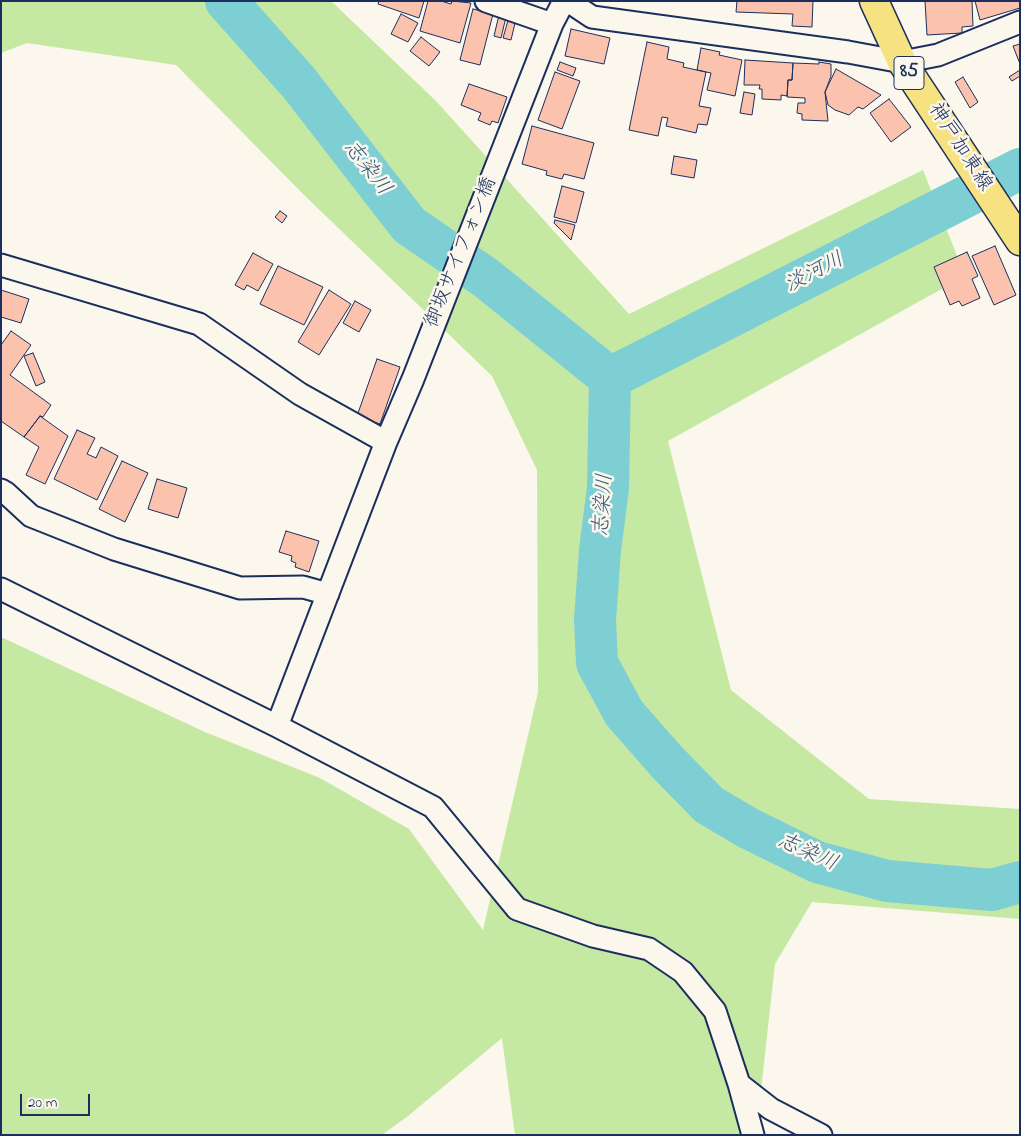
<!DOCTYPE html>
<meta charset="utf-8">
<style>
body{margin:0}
#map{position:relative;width:1021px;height:1136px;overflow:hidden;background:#fbf7ec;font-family:"Indie Flower",sans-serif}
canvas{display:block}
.frame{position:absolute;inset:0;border:2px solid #1b2f5e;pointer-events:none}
.scale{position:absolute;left:20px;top:1094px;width:70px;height:22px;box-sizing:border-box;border:2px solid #1b2f5e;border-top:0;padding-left:6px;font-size:15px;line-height:18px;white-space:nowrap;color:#1b2f5e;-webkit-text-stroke:4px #fbf7ec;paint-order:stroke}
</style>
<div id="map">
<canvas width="1021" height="1136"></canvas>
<div class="frame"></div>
<div class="scale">20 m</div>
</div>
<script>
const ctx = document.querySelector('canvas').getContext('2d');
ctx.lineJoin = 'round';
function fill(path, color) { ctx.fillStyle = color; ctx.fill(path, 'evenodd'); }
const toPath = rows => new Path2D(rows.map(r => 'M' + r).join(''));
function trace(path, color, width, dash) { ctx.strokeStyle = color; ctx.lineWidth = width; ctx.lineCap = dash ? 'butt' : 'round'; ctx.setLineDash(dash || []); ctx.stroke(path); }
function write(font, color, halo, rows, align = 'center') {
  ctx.font = font + ' "Indie Flower","Klee One",sans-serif'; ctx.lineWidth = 5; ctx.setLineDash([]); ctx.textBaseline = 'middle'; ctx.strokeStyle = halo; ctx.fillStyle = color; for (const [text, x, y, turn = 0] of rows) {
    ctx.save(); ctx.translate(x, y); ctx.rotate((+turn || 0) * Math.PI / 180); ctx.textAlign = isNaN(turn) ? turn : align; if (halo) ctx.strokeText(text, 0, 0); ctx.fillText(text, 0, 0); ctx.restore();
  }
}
fill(toPath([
 [1,1,331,1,435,100,629,314,923,170,965,276,668,441,731,690,869,799,1020,809,1020,919,812,902,775,964,756,1135,515,1135,502,1038,408,1116,382,1135,1,1135,1,637,205,732,320,778,409,829,483,930,538,692,537,470,492,376,303,194,176,65,27,43,1,53]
]), '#c5e9a3');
trace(toPath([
 [226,1,299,83,409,225,486,278,610,378],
 [610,378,608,488,600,550,595,620,597,663,624,713,667,762,709,805,748,828,817,862,887,881,992,890,1020,882],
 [610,378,1020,169]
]), '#7dcfd4', 42);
const building = toPath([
 [379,1,424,1,419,18,378,4,379,1],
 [428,1,441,1,451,4,452,1,471,3,460,43,420,31,428,1],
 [737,1,813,1,812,27,792,26,793,14,736,12,737,1],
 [925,1,972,1,973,26,962,27,962,33,927,35,925,1],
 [975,1,1020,1,1020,8,980,20,975,1],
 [473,9,493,14,480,65,460,60,473,9],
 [401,14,418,23,408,42,391,34,401,14],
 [499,15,506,17,501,38,494,36,499,15],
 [509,17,516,19,511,40,503,38,509,17],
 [571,29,610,38,604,64,565,56,571,29],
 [421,37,440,52,429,66,410,51,421,37],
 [647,42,669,47,667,59,684,63,683,67,706,72,699,106,711,108,707,125,698,124,696,133,666,126,668,118,662,117,658,136,629,130,647,42],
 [1020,44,1020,64,1013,46,1020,44],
 [701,48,720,52,719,55,742,60,735,96,707,90,711,73,697,70,701,48],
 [745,60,793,63,792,80,788,80,787,96,781,95,781,100,762,99,762,89,759,89,760,85,744,85,745,60],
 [560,62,576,68,573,76,557,70,560,62],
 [819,62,831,64,831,76,825,92,828,121,802,120,802,114,797,113,798,103,805,103,805,98,787,97,788,80,792,80,793,63,819,64,819,62],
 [836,69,881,95,863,109,858,107,849,115,835,110,828,105,825,92,836,69],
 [1020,70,1020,76,1012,81,1009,77,1020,70],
 [555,72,580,81,562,129,538,120,555,72],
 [963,77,978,102,970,108,955,82,963,77],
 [469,84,507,97,498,123,492,121,490,125,478,120,481,113,461,105,469,84],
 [744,92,755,94,752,115,740,113,744,92],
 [889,99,911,127,891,142,870,113,889,99],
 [532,126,594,143,584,179,564,174,562,179,546,175,547,171,522,164,532,126],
 [674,156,697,160,694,178,671,174,674,156],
 [562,186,584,192,576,223,554,217,562,186],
 [280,211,287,216,282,223,275,217,280,211],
 [555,220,575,225,571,240,554,223,555,220],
 [995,246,1016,295,994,305,972,256,995,246],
 [967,252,978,276,972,279,980,298,962,306,959,301,950,305,934,267,967,252],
 [253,253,273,264,258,291,247,285,244,290,235,285,253,253],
 [278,266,323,287,304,325,260,304,278,266],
 [1,290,29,299,21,323,1,317,1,290],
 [329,290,351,304,319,355,298,342,329,290],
 [355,301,371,310,359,332,343,323,355,301],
 [11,331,31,345,10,375,51,405,43,417,40,416,24,437,1,421,1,345,11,331],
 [33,353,45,382,36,386,24,356,33,353],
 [377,359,400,367,380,424,357,416,377,359],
 [40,416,68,436,45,484,26,475,39,447,24,437,40,416],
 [77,430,95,438,87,454,96,458,101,447,118,456,97,500,54,479,77,430],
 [122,461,148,473,125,522,99,509,122,461],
 [157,479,187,488,178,518,148,509,157,479],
 [286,531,319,541,309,572,295,567,296,563,291,561,292,556,279,552,286,531]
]);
fill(building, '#fbc3ae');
trace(building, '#1b2f5e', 1);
const street = toPath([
 [486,1,552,24],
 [568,1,592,17,848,52,902,62,938,55,1020,22],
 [1,265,199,324,300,394,386,442],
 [1,490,6,493,31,516,114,549,240,588,303,587,328,594],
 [1,589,277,726,433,807,517,909,593,936,649,949,683,972,715,1011,739,1084,753,1135],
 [277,726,386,442,413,379,552,24,564,1],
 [739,1084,771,1109,821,1135]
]);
const primary = toPath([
 [874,1,902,62,1020,241]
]);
trace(street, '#1b2f5e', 25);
trace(primary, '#1b2f5e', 31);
trace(street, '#fbf7ec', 21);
trace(primary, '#f7e281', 28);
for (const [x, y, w] of [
 [909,73,30]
]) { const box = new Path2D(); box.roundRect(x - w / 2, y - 16.5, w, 33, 4); ctx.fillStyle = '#fbf7ec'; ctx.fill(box); trace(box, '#1b2f5e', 1); }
write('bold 19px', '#1b2f5e', null, [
 ["85",909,73]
]);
write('20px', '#1b2f5e', '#fbf7ec', [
 ["神戸加東線",959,148,57],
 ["御坂サイフォン橋",462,253,-68]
]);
write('italic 21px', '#34577c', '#fbf7ec', [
 ["志染川",366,169,52],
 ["淡河川",815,274,-27],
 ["志染川",605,505,-86],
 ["志染川",807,854,24]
]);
</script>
